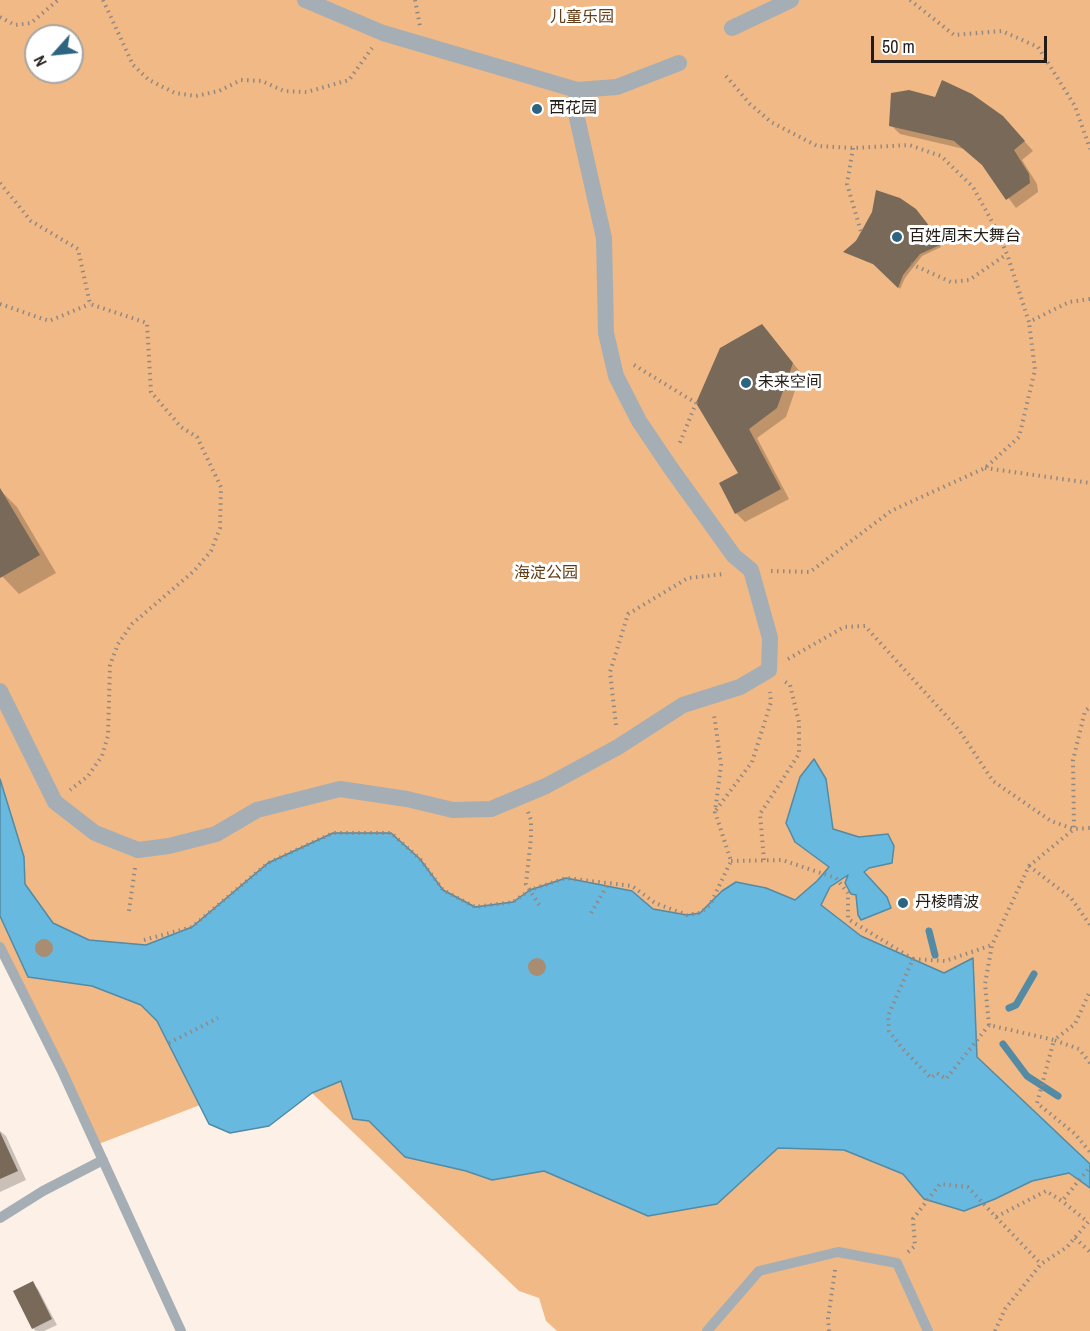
<!DOCTYPE html>
<meta charset="utf-8">
<style>
body{margin:0}
#map{position:relative;width:1090px;height:1331px;overflow:hidden;background:#fdf1e7;font-family:"Archivo Narrow",sans-serif}
canvas{display:block}
.north{position:absolute;left:24px;top:24px;width:60px;height:60px;box-sizing:border-box;background:#fff;border:2px solid #a7a5a2;border-radius:50%;rotate:243deg;font-size:16px;font-weight:700;line-height:24px;text-align:center;color:#241d17}
.north::after{content:'';display:block;margin:auto;width:21px;height:27px;background:#2d647f;clip-path:polygon(50% 0,100% 100%,50% 72%,0 100%)}
.scale{position:absolute;left:871px;top:36px;width:176px;height:27px;box-sizing:border-box;border:3px solid #241d17;border-top:0;padding-left:8px;font-size:18px;line-height:21px;white-space:nowrap;color:#241d17;-webkit-text-stroke:4px #fff;paint-order:stroke}
</style>
<div id="map">
<canvas width="1090" height="1331"></canvas>
<div class="north">N</div>
<div class="scale">50 m</div>
</div>
<script>
const ctx = document.querySelector('canvas').getContext('2d');
ctx.lineJoin = 'round';
function fill(path, color) { ctx.fillStyle = color; ctx.fill(path, 'evenodd'); }
const toPath = rows => new Path2D(rows.map(r => 'M' + r).join(''));
function trace(path, color, width, dash) { ctx.strokeStyle = color; ctx.lineWidth = width; ctx.lineCap = dash ? 'butt' : 'round'; ctx.setLineDash(dash || []); ctx.stroke(path); }
function write(font, color, halo, rows, align = 'center') {
  ctx.font = font + ' "Archivo Narrow","Noto Sans SC",sans-serif'; ctx.lineWidth = 6; ctx.setLineDash([]); ctx.textBaseline = 'middle'; ctx.strokeStyle = halo; ctx.fillStyle = color; for (const [text, x, y, turn = 0] of rows) {
    ctx.save(); ctx.translate(x, y); ctx.rotate((+turn || 0) * Math.PI / 180); ctx.textAlign = isNaN(turn) ? turn : align; if (halo) ctx.strokeText(text, 0, 0); ctx.fillText(text, 0, 0); ctx.restore();
  }
}
fill(toPath([
 [0,0,1090,0,1090,1331,557,1331,546,1321,539,1298,519,1291,312,1093,269,1126,230,1133,209,1124,200,1105,96,1145,0,945],
 [36,36,72,36,72,72,36,72]
]), '#f1b986');
const water = toPath([
 [814,759,826,779,833,829,859,837,888,834,894,846,892,863,869,868,864,872,887,897,891,908,861,920,858,915,856,895,851,894,845,883,848,875,830,887,821,905,861,936,944,973,973,958,977,1057,1090,1164,1090,1188,1069,1173,1032,1181,995,1199,964,1211,924,1199,903,1174,844,1150,778,1148,717,1204,648,1216,544,1171,492,1180,466,1171,405,1157,369,1121,353,1119,341,1081,312,1093,269,1126,230,1133,209,1124,157,1021,141,1005,92,986,28,977,0,916,0,779,24,857,25,884,53,923,89,940,146,945,192,927,268,863,333,833,391,833,420,859,443,890,475,907,513,902,530,890,566,878,632,891,653,909,687,915,700,913,722,891,736,882,766,888,795,900,817,881,829,867,795,842,786,823,800,777,814,759]
]);
fill(water, '#67b9e0');
trace(water, '#538aa4', 1.5);
fill(toPath([
 [891,125,1012,127,1033,151,1022,160,1037,184,1038,192,1016,208,985,167,964,149,900,134],
 [918,214,936,236,941,247,922,256,905,278,900,289,877,266,845,252,863,233],
 [762,325,801,373,786,417,757,438,789,499,745,522,736,513],
 [0,490,17,507,56,573,19,594,0,574],
 [0,1131,6,1136,26,1180,0,1192],
 [32,1283,38,1289,57,1325,44,1331,36,1331,33,1328]
]), '#0003');
trace(toPath([
 [929,931,935,955],
 [1009,1008,1016,1005,1034,974],
 [1003,1044,1027,1076,1058,1096]
]), '#538aa4', 7);
fill(toPath([
 [942,80,972,94,1003,116,1025,141,1014,150,1029,174,1030,183,1006,200,982,165,954,141,889,126,891,93,909,90,935,97],
 [876,190,900,198,916,209,934,232,940,245,920,254,903,275,898,288,873,264,843,252,856,241,872,212],
 [762,324,793,363,777,408,749,429,781,489,735,514,719,483,738,473,696,403,720,348],
 [0,488,40,555,0,578],
 [0,1132,18,1171,0,1179],
 [33,1281,52,1319,32,1329,13,1291]
]), '#796959');
trace(toPath([
 [103,0,133,65,149,80,175,93,196,96,219,91,241,80,262,81,284,91,307,92,349,80,372,48],
 [415,0,420,26],
 [910,0,954,35,1002,31,1038,47,1075,106,1090,149],
 [0,17,15,25,31,23,58,0],
 [726,76,750,104,771,122,817,146,853,148,909,145,941,156,973,187,996,229,1007,254,1029,322,1069,302,1090,299],
 [853,148,847,184,861,232],
 [0,183,31,221,78,249,90,304,147,323,151,392,181,427,197,437,221,487,220,528,211,551,194,571,132,624,118,644,110,665,108,736,102,756,88,776,70,790],
 [911,264,951,282,969,280,1007,254],
 [0,304,49,321,90,304],
 [634,365,696,403,679,445],
 [985,468,1090,483],
 [771,571,810,572,891,511,985,468,1019,437,1035,370,1029,322],
 [788,659,844,627,865,626,959,730,993,781,1051,821,1074,829,1090,828],
 [616,725,610,672,628,614,688,578,724,574],
 [716,810,752,762,771,702,770,692],
 [528,812,531,820,531,838,526,884,541,908],
 [764,860,760,814,799,754,799,722,790,685,784,681],
 [731,861,782,860,836,878,848,893,848,919,913,959,888,1016,889,1031,901,1047,931,1078,937,1073,946,1079,989,1025,1054,1040,1075,1024,1090,991],
 [1029,866,1074,829,1073,760,1085,711,1090,707],
 [129,911,135,868],
 [591,913,608,884],
 [144,940,192,927,268,863,333,833,391,833,420,859,443,890,475,907,513,902,530,890,566,878,632,886,655,903,687,915,700,913,710,905,731,861,715,812,721,765,714,714],
 [913,959,945,961,992,945],
 [989,1025,985,984,992,945,1029,866,1071,898,1090,925],
 [169,1043,218,1018],
 [1090,1063,1079,1049,1054,1040,1037,1103,1075,1134,1090,1152],
 [996,1217,1041,1264],
 [1075,1238,1090,1252],
 [908,1252,915,1246,913,1219,940,1184,968,1187,996,1217,1046,1191,1062,1201,1090,1167],
 [829,1331,828,1319,835,1270],
 [995,1331,1005,1309,1041,1264,1067,1247,1088,1222,1062,1201]
]), '#928880', 4, [1.5, 4.5]);
trace(toPath([
 [0,947,62,1071,181,1331],
 [0,1218,43,1191,103,1160],
 [707,1331,759,1271,838,1252,897,1263,928,1331]
]), '#a4aeb4', 10);
trace(toPath([
 [305,0,383,33,577,90,617,87,679,63],
 [732,28,791,0],
 [0,691,55,802,95,833,138,850,169,846,216,834,257,810,340,789,407,799,453,810,491,809,546,786,618,747,683,705,740,687,769,670,770,638,751,570,734,556,670,467,639,421,616,376,606,333,604,238,575,109,577,90]
]), '#a4aeb4', 16);
ctx.fillStyle = '#a88d72';
for (const [x, y] of [
 [44,948],
 [537,967]
]) { ctx.beginPath(); ctx.arc(x, y, 9, 0, 2 * Math.PI); ctx.fill(); }
for (const [x, y, r, color] of [
 [537,109,6,"#2d647f"],
 [897,237,6,"#2d647f"],
 [746,383,6,"#2d647f"],
 [903,903,6,"#2d647f"]
]) { const dot = new Path2D(); dot.arc(x, y, r, 0, 2 * Math.PI); ctx.fillStyle = color; ctx.fill(dot); trace(dot, '#fff', 2); }
write('16px', '#633c13', '#fff', [
 ["儿童乐园",582,18],
 ["海淀公园",546,574]
]);
write('16px', '#241d17', '#fff', [
 ["西花园",549,109],
 ["百姓周末大舞台",909,237],
 ["未来空间",758,383],
 ["丹棱晴波",915,903]
], 'left');
</script>
